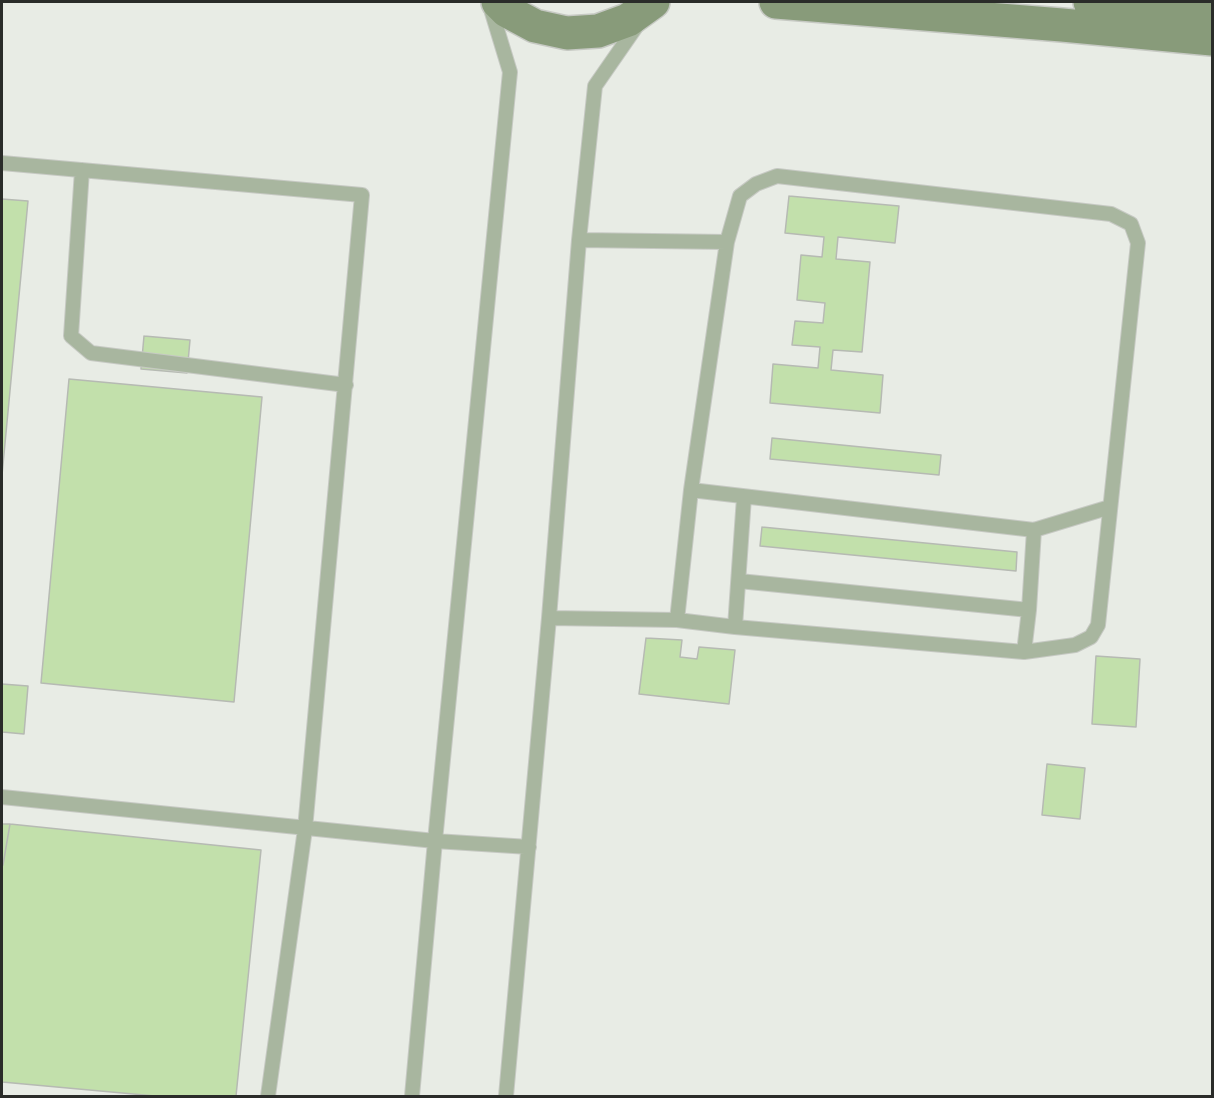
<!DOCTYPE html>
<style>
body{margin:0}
#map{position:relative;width:1214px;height:1098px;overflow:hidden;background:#e8ece5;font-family:Cabin,sans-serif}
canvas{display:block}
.frame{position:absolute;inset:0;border:3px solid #2a2c29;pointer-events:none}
</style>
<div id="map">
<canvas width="1214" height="1098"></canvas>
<div class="frame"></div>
</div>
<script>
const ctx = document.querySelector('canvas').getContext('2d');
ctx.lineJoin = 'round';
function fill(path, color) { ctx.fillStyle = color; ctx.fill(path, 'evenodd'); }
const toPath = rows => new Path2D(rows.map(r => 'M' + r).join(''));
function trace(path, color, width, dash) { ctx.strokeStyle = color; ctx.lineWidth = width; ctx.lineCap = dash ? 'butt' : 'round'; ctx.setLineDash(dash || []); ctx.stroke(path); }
const building = toPath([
 [789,196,899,206,895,243,838,237,836,259,870,262,862,352,833,350,831,370,883,375,880,413,770,403,773,364,818,368,820,347,792,345,795,321,823,323,825,303,797,300,801,255,822,257,824,237,785,233,789,196],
 [2,199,28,201,2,475,2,199],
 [144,336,190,340,187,373,141,369,144,336],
 [69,379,262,397,234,702,41,683,69,379],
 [772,438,941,455,939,475,770,459,772,438],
 [762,527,1017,552,1016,571,760,546,762,527],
 [646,638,682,640,680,657,697,659,699,647,735,650,729,704,639,694,646,638],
 [1096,656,1140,659,1136,727,1092,724,1096,656],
 [2,684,28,686,24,734,2,732,2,684],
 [1047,764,1085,768,1080,819,1042,815,1047,764],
 [2,824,10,824,3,865,2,865,2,824],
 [10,824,261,850,236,1096,155,1096,2,1082,2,865,3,865,10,824]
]);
fill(building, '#c2e0ab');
trace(building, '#b6bab3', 1.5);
const lane = toPath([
 [2,163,362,195,305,829,268,1096],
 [82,170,71,336,91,353,346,385],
 [579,240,727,242],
 [691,490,1034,530,1110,507],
 [739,581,1029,610],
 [549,618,677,620,735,627,1024,652,1075,645,1091,637,1098,625,1138,243,1131,224,1111,214,777,176,756,184,740,196,727,242,691,490,677,620],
 [735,627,744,497],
 [1024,652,1029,610,1034,530],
 [2,797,435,841,529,847],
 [412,1096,435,841,510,72,490,6],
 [506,1096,549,618,579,240,595,86,638,24]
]);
const secondary = toPath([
 [498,2,507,11,535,26,567,33,598,31,628,20,653,2],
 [776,2,1062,25,1212,39],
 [1090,2,1212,13]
]);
trace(lane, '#c6c9c3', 16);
trace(secondary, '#c6c9c3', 36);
trace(lane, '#a8b69f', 14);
trace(secondary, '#889b7a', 33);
</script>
